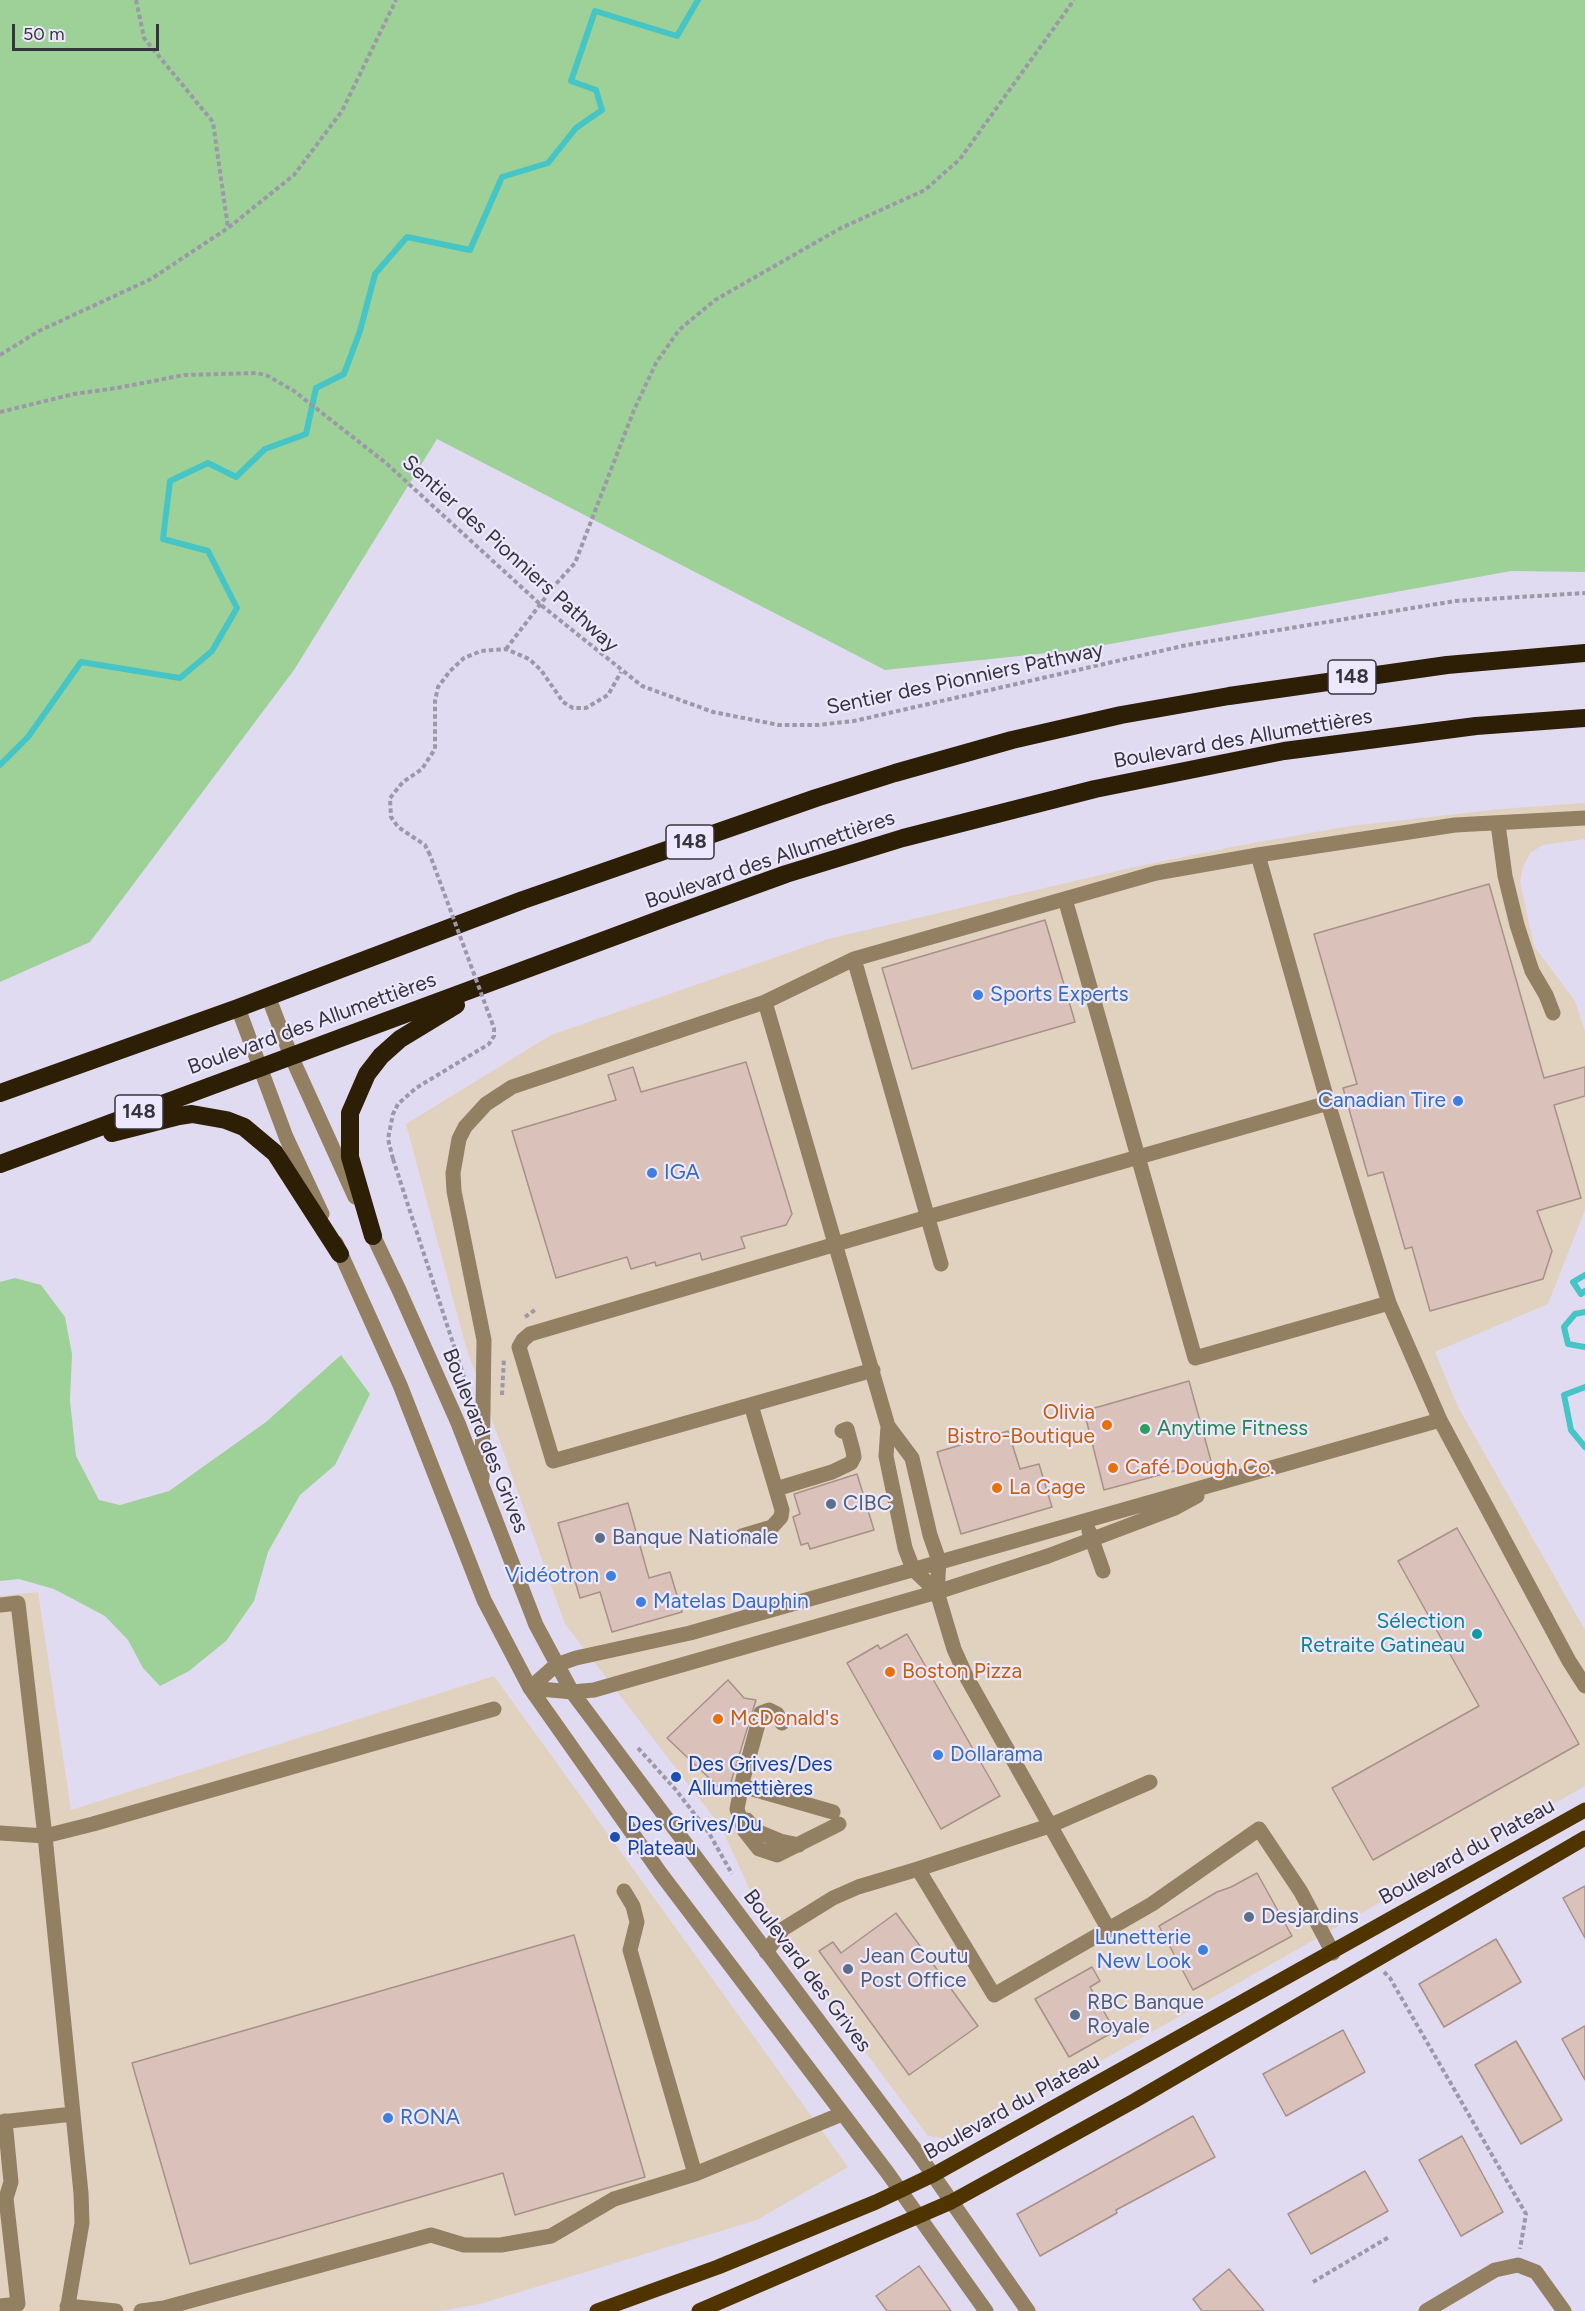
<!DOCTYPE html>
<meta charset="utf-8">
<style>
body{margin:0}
#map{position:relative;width:1585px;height:2311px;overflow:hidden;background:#e0dbf0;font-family:Figtree,sans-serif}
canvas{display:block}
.scale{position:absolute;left:12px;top:24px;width:147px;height:27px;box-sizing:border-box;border:3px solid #36343c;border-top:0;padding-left:8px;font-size:18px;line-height:21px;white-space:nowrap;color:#36343c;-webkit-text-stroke:4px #ede8fd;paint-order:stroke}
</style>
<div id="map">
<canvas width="1585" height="2311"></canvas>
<div class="scale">50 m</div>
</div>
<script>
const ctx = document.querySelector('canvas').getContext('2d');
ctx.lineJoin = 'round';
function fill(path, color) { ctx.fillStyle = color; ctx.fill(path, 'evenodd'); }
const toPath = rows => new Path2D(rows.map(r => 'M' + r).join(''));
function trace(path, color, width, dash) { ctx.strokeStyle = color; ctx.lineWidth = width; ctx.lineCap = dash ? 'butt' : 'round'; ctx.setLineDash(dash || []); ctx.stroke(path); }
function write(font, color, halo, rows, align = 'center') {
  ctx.font = font + ' Figtree,sans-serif'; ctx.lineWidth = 4.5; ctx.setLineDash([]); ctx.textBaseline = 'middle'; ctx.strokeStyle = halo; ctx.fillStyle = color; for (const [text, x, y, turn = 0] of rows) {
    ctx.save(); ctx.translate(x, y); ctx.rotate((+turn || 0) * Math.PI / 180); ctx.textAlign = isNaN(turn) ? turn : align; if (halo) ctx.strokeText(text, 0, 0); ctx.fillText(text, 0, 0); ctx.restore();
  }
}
fill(toPath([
 [1585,803,1585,839,1543,845,1530,853,1523,867,1520,882,1534,946,1575,1001,1585,1031,1585,1210,1548,1304,1435,1352,1458,1407,1585,1630,1585,1786,960,2141,928,2136,759,1910,721,1827,565,1624,466,1347,406,1124,551,1035,828,939,1134,867,1242,845,1350,826,1500,809],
 [38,1592,71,1810,494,1676,848,2167,757,2220,480,2304,439,2311,0,2311,0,1596]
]), '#e1d2c0');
fill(toPath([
 [0,0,1585,0,1585,572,1511,571,1077,650,885,670,437,439,294,670,90,942,0,982],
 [15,1278,41,1285,65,1317,72,1354,70,1401,76,1456,99,1500,120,1505,169,1491,266,1422,341,1355,370,1394,335,1465,300,1495,268,1552,254,1601,226,1641,189,1671,160,1686,143,1668,128,1640,105,1616,54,1589,19,1579,0,1581,0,1282]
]), '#9ed198');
trace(toPath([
 [0,765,28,737,81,662,180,678,212,651,237,608,208,551,163,539,170,481,208,463,236,477,265,449,306,434,316,388,344,374,360,331,375,274,407,237,470,250,502,177,548,163,576,128,602,110,596,90,571,81,595,11,677,36,698,0],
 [1585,1275,1573,1282,1581,1294,1585,1291],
 [1585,1312,1575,1314,1564,1327,1568,1344,1585,1347],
 [1585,1387,1564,1395,1571,1430,1585,1447]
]), '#46c5c6', 6);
const building = toPath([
 [1489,884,1544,1078,1585,1067,1585,1096,1554,1105,1581,1198,1537,1211,1552,1251,1543,1279,1430,1311,1412,1247,1405,1249,1383,1172,1368,1176,1343,1088,1357,1084,1314,934,1489,884],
 [1045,920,1075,1022,912,1069,882,968,1045,920],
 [746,1062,792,1214,786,1225,741,1237,745,1248,702,1260,700,1253,656,1266,655,1262,631,1269,627,1257,556,1278,512,1131,616,1100,608,1075,633,1067,641,1092,746,1062],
 [1189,1381,1211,1461,1104,1490,1084,1411,1189,1381],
 [1008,1431,1020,1469,1039,1464,1052,1507,961,1534,937,1452,1008,1431],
 [857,1474,874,1530,810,1549,808,1543,801,1545,793,1517,800,1514,794,1494,857,1474],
 [628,1503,649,1578,670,1572,682,1612,612,1632,600,1592,580,1598,558,1523,628,1503],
 [1457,1528,1579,1744,1373,1860,1332,1788,1479,1706,1398,1561,1457,1528],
 [907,1634,1000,1796,941,1829,847,1663,878,1645,880,1649,907,1634],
 [728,1680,744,1698,756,1700,727,1795,667,1738,728,1680],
 [1257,1873,1292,1936,1193,1990,1159,1926,1217,1892,1231,1887,1257,1873],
 [1585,1886,1585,1938,1563,1898,1585,1886],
 [896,1913,978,2026,909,2075,819,1951,833,1942,841,1953,896,1913],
 [574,1935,645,2177,515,2215,503,2173,190,2264,132,2063,574,1935],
 [1496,1939,1521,1982,1444,2027,1419,1984,1496,1939],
 [1092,1967,1100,1981,1090,1987,1115,2031,1069,2057,1035,1999,1092,1967],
 [1585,2026,1585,2080,1562,2039,1585,2026],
 [1343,2030,1365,2072,1286,2116,1263,2074,1343,2030],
 [1516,2041,1562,2120,1521,2144,1475,2065,1516,2041],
 [1193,2116,1215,2157,1116,2210,1117,2213,1040,2256,1017,2214,1193,2116],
 [1462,2136,1503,2212,1461,2236,1419,2160,1462,2136],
 [1365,2171,1388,2211,1311,2254,1288,2214,1365,2171],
 [919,2266,951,2311,887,2311,876,2296,919,2266],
 [1229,2269,1243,2286,1264,2311,1202,2311,1193,2299,1229,2269]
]);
fill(building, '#dac2bb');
trace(building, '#a79089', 1.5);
trace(toPath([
 [136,0,144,38,213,122,228,228],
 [0,355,39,331,151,279,228,228,294,175,342,111,396,0],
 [0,412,74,394,117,388,184,375,257,373,268,376,294,391,386,463,541,605,642,686,713,712,779,725,817,725,854,721,1187,645,1455,601,1585,593],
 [506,649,555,585,575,563,634,410,656,363,679,330,715,300,841,228,925,190,960,159,1074,0],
 [430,855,425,845,398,827,391,817,390,798,403,782,422,769,435,749,435,701,438,687,450,671,464,658,481,651,506,649,529,659,541,670,563,702,573,708,586,708,608,695,621,672],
 [393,1159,465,1380],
 [525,1317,535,1310],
 [502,1395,504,1358],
 [638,1748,676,1790,709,1833,732,1874],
 [1384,1972,1390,1978,1526,2214,1520,2249],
 [1313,2282,1389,2237]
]), '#9c98a8', 4, [4.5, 3]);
trace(toPath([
 [1498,824,1505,876,1517,925,1532,971,1546,995,1553,1013],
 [1258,855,1455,825,1585,818],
 [1065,899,1195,1358,1389,1303],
 [268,996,291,1056,355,1197],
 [765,1002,888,1426,886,1456,905,1548,913,1569,937,1592],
 [238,1008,286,1137,322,1214],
 [369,1227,399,1290,458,1423,536,1625,572,1692,919,2155,1028,2311],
 [336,1243,400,1385,484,1600,530,1688,661,1874,887,2172,986,2311],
 [941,1264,854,959,1156,873,1258,855,1328,1103],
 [873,1370,553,1461,519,1347,523,1340,530,1334,928,1217,1328,1103,1389,1303,1440,1420,1569,1661,1585,1686],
 [888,1426,912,1458,930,1535,939,1561,937,1592,954,1649,967,1678,1109,1930],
 [482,1478,484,1340,454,1191,453,1173,459,1139,465,1127,486,1104,512,1087,765,1002,854,959],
 [776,1489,832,1472,851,1463,854,1457,853,1451,847,1429,842,1431],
 [1089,1531,1103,1571],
 [742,1536,772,1527,781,1517,782,1510,751,1405],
 [0,1605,18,1603,45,1836,81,2193,82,2223,67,2311],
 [530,1688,556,1665,576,1658,690,1633,1440,1420],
 [530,1688,572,1692,594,1690,937,1592,1048,1556,1175,1508,1197,1496],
 [782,1723,777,1714,769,1710,761,1713,743,1779,737,1809,744,1830,759,1849,777,1855,839,1824],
 [742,1786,833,1812],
 [747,1820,756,1831,780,1841,799,1845],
 [0,1833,45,1836,93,1824,494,1709],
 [918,1869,1049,1826,1150,1782],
 [624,1891,633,1906,637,1922,630,1950,695,2174],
 [766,1952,783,1929,833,1898,858,1887,918,1869,994,1995,1152,1904,1259,1829,1301,1892,1333,1953],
 [0,2122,73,2114],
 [0,2306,18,2304,6,2198,11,2182,5,2121],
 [67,2306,116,2311],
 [141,2311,164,2308,431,2235,464,2245,501,2245,551,2236,614,2199,695,2174,842,2114],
 [1426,2311,1495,2270,1518,2265,1536,2272,1564,2311]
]), '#937f62', 15);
trace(toPath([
 [597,2311,718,2267,876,2202,933,2175,1585,1810],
 [699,2311,951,2202,1134,2101,1585,1838]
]), '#4f3400', 15);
trace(toPath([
 [0,1093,238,1008,523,900,816,798,895,773,1012,740,1121,715,1229,696,1447,665,1585,653],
 [112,1133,179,1116,192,1114,226,1120,244,1127,275,1153,340,1254],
 [0,1164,667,917,786,874,903,838,1095,789,1284,751,1476,726,1585,718],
 [373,1236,350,1157,350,1113,367,1074,381,1056,400,1039,456,1005]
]), '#2d1f06', 18);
trace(toPath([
 [393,1159,388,1139,393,1114,398,1104,416,1088,489,1044,494,1036,494,1028,430,855]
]), '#9c98a8', 4, [4.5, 3]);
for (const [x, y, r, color] of [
 [978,995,6,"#3f7fe0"],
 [1458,1101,6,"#3f7fe0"],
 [652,1173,6,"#3f7fe0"],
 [1107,1425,6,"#e8710a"],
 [1145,1429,6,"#2e9e5b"],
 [1113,1468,6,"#e8710a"],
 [997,1488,6,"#e8710a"],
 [831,1504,6,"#5c6f8a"],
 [600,1538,6,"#5c6f8a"],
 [611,1576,6,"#3f7fe0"],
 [641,1602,6,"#3f7fe0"],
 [1477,1634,6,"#0f9aa8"],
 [890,1672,6,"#e8710a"],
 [718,1719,6,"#e8710a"],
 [938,1755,6,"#3f7fe0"],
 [676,1777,6,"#1a4fb4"],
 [615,1837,6,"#1a4fb4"],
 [1249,1917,6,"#5c6f8a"],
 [1203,1950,6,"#3f7fe0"],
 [848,1969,6,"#5c6f8a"],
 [1075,2015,6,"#5c6f8a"],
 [388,2118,6,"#3f7fe0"]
]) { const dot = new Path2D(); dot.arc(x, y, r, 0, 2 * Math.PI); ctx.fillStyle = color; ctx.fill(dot); trace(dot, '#ede8fd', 2); }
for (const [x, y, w] of [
 [1352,677,48],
 [690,842,48],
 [139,1112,48]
]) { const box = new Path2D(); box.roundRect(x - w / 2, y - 17, w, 34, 4.5); ctx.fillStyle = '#ede8fd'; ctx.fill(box); trace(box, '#36343c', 1.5); }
write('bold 20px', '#36343c', null, [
 ["148",1352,677],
 ["148",690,842],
 ["148",139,1112]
]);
write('21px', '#36343c', '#ede8fd', [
 ["Sentier des Pionniers Pathway",510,554,42],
 ["Sentier des Pionniers Pathway",965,679,-12],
 ["Boulevard des Allumettières",1243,739,-10],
 ["Boulevard des Allumettières",770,860,-19],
 ["Boulevard des Allumettières",312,1024,-20],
 ["Boulevard des Grives",485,1441,68],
 ["Boulevard du Plateau",1467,1852,-29],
 ["Boulevard des Grives",807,1971,53],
 ["Boulevard du Plateau",1012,2107,-29]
]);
write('21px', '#366cbe', '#ede8fd', [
 ["Sports Experts",990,995],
 ["Canadian Tire",1446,1101,"right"],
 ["IGA",664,1173],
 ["Vidéotron",599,1576,"right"],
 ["Matelas Dauphin",653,1602],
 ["Dollarama",950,1755],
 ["Lunetterie",1191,1938,"right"],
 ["New Look",1191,1962,"right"],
 ["RONA",400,2118]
], 'left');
write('21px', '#c56008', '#ede8fd', [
 ["Olivia",1095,1413,"right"],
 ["Bistro-Boutique",1095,1437,"right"],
 ["Café Dough Co.",1125,1468],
 ["La Cage",1009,1488],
 ["Boston Pizza",902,1672],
 ["McDonald's",730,1719]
], 'left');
write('21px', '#27864d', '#ede8fd', [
 ["Anytime Fitness",1157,1429]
], 'left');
write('21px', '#4e5e75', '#ede8fd', [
 ["CIBC",843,1504],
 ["Banque Nationale",612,1538],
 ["Desjardins",1261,1917],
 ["Jean Coutu",860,1957],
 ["Post Office",860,1981],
 ["RBC Banque",1087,2003],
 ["Royale",1087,2027]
], 'left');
write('21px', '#0d838f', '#ede8fd', [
 ["Sélection",1465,1622],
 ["Retraite Gatineau",1465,1646]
], 'right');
write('21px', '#164399', '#ede8fd', [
 ["Des Grives/Des",688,1765],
 ["Allumettières",688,1789],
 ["Des Grives/Du",627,1825],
 ["Plateau",627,1849]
], 'left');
</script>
